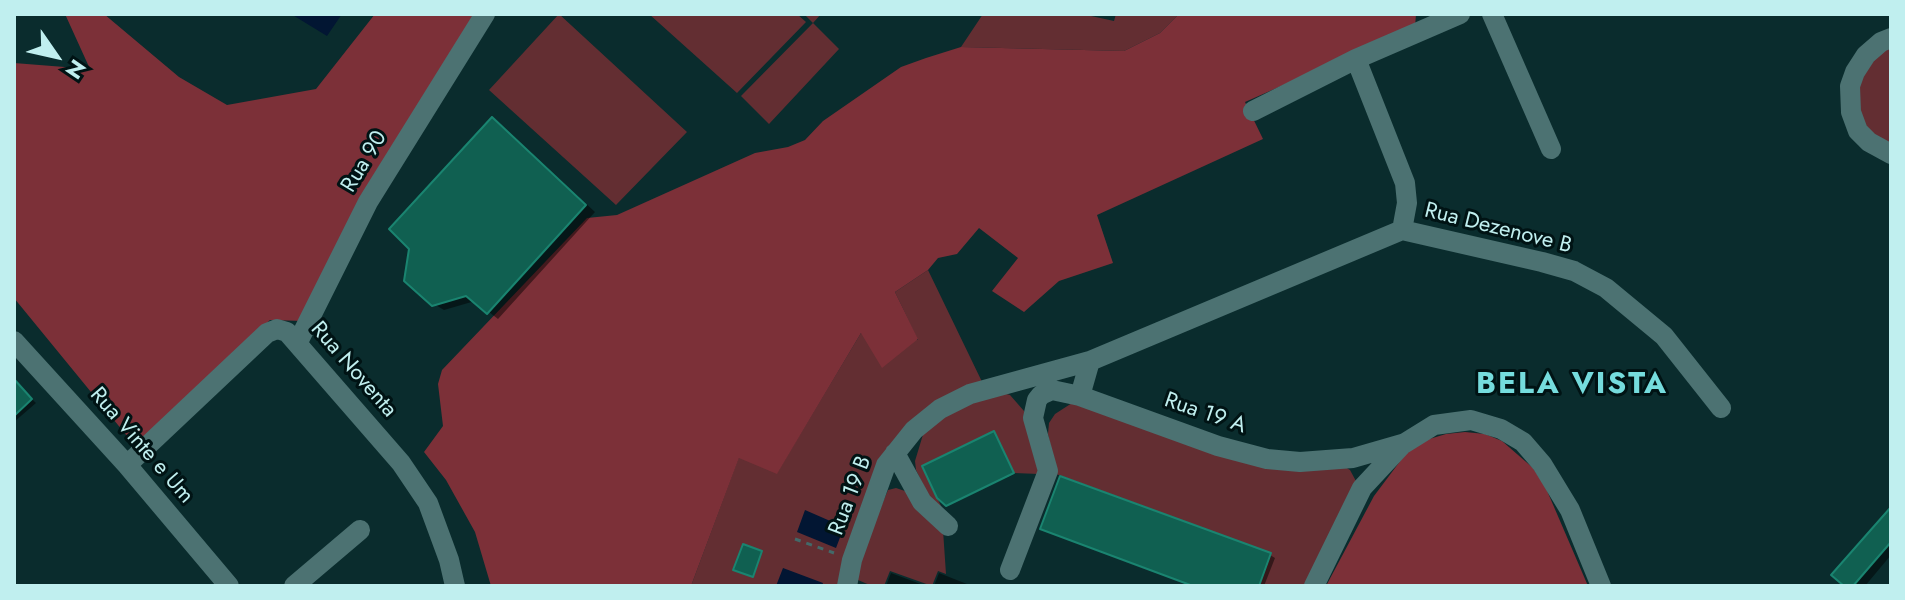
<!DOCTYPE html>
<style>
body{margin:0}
#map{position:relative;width:1905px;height:600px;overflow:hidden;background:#0a2c2d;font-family:Jost,sans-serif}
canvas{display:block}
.frame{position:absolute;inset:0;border:16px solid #c0efef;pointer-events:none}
.north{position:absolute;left:16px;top:16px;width:80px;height:80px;-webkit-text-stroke:6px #001314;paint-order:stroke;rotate:124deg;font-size:22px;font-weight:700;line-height:32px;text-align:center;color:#c0efef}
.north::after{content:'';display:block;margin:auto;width:28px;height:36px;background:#c0efef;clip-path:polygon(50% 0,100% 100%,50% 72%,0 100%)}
</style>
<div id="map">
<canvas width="1905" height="600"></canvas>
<div class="frame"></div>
<div class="north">N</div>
</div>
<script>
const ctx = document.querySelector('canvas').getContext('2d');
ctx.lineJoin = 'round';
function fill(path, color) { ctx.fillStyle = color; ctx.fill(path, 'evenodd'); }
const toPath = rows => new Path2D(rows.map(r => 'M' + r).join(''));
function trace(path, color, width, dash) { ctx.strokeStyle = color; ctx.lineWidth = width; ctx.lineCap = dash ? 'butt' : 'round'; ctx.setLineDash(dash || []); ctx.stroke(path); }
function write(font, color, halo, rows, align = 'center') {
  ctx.font = font + ' Jost,sans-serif'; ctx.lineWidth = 6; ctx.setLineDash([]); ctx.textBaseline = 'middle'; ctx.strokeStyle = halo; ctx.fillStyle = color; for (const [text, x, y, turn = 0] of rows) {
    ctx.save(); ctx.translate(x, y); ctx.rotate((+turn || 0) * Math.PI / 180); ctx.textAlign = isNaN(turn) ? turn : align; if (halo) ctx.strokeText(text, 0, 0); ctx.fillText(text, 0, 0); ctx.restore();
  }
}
fill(toPath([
 [559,14,687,132,616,205,489,90],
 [649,14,797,14,806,22,737,93],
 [804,14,821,14,813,23,839,49,769,124,741,96,813,23],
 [983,14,1082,14,1114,21,1116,14,1179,14,1160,33,1124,51,961,47],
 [1891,46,1891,147,1861,125,1858,79,1870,60],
 [928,270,985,388,906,435,841,586,691,586,739,457,777,473,861,333,918,340,895,292],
 [999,392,1010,395,1024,411,1039,474,1014,473,994,431,922,466,942,508,936,511,916,470,915,461,925,428,932,418],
 [1072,403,1167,431,1342,465,1350,470,1357,483,1311,586,1259,586,1271,553,1056,474,1048,434,1049,423,1055,414],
 [896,488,905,491,943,530,946,574,938,571,932,586,890,571,884,586,872,586,851,577,888,490]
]), '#632e32');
fill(toPath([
 [65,14,104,14,179,77,227,105,316,89,375,14,483,14,304,321,270,320,136,447,14,298,14,63,90,69],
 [1179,14,1416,14,1415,27,1245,102,1263,139,1097,215,1113,263,1059,281,1024,312,992,291,1018,258,979,228,957,254,938,258,928,270,895,292,918,339,882,368,861,333,777,474,739,458,691,586,491,586,475,532,446,480,424,452,443,426,438,384,442,370,587,218,617,215,755,153,788,147,805,140,823,121,901,67,926,58,961,47,1124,51,1160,33],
 [1465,432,1485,434,1502,441,1533,468,1545,486,1588,586,1326,586,1374,496,1407,452,1426,440,1446,434]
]), '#7c3038');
fill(toPath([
 [291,14,342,14,327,36],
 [805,510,844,527,836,548,797,532],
 [783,568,823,583,822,586,776,586]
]), '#021633');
fill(toPath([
 [493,120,503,126,595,212,498,319,475,301,444,310,434,304],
 [18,386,36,403,14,422,14,390],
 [994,433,1015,474,947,505],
 [1891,510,1891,555,1865,586,1847,586],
 [1270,555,1275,558,1264,586,1195,586],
 [891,573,926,586,886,586],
 [939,573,972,586,934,586]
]), '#0007');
const building = toPath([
 [492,117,586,205,487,314,466,296,432,306,404,281,409,249,389,229,492,117],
 [14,379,32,399,14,416,14,379],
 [994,431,1014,473,946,506,937,498,922,466,994,431],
 [1060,476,1271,553,1259,586,1193,586,1040,529,1060,476],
 [1891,507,1891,542,1853,586,1844,586,1831,575,1891,507],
 [743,544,762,551,753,577,733,570,743,544]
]);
fill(building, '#106051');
trace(building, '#1a8470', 2);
trace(toPath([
 [795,539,834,553]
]), '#436969', 3, [6, 6]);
trace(toPath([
 [1492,14,1551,149],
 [1891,38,1881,42,1866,55,1855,72,1850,86,1851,112,1858,131,1869,142,1891,154],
 [1356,59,1405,183,1407,203,1402,230],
 [1253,111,1356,59,1460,14],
 [14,341,127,465,229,586],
 [298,342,368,202,485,14],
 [1090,361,1080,396,1218,446,1267,459,1300,462,1353,458,1405,443,1434,425,1471,420,1501,429,1523,442,1542,464,1570,510,1601,586],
 [895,453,922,502,948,526],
 [127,465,267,333,277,329,287,332,401,463,428,503,449,560,455,586],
 [1010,570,1048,471,1033,418,1037,400,1041,395,1052,390,1080,396],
 [294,586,360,530],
 [847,586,852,560,886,465,914,430,940,409,970,394,1090,361,1402,230,1542,262,1574,271,1606,288,1664,336,1721,408],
 [1314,586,1362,488,1402,445]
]), '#4c7272', 20);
write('22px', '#c0efef', '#001314', [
 ["Rua 90",365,162,-59],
 ["Rua Dezenove B",1498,229,14],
 ["Rua Noventa",353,370,49],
 ["Rua 19 A",1205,414,19],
 ["Rua Vinte e Um",141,446,49],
 ["Rua 19 B",851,496,-69]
]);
ctx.letterSpacing = '2px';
write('bold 30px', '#75dcdd', '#001314', [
 ["BELA VISTA",1572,386]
]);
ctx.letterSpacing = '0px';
</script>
